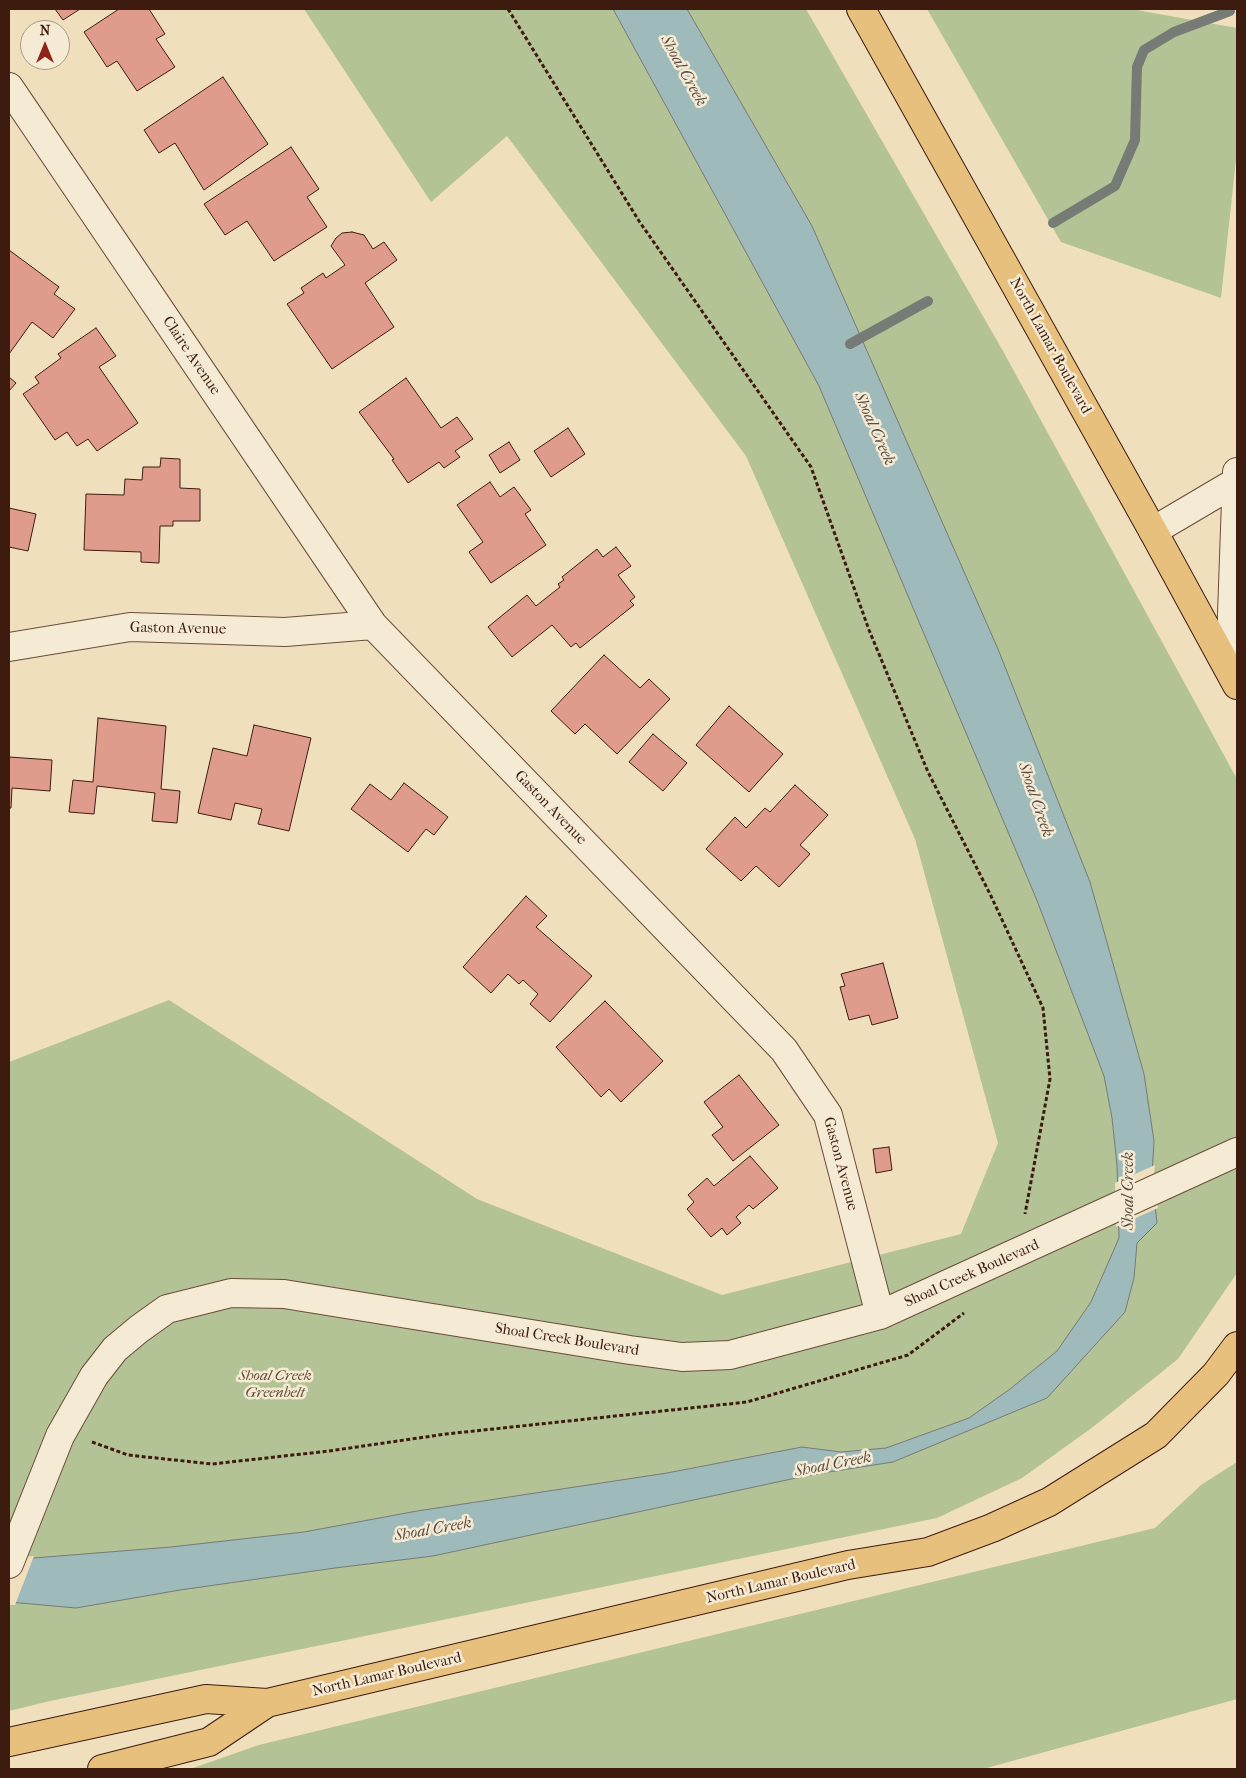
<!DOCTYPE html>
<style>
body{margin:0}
#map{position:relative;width:1246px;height:1778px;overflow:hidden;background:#f0dfbc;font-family:"IM FELL French Canon",serif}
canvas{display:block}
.frame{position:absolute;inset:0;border:10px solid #3d1c0f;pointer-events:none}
.north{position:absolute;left:20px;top:20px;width:50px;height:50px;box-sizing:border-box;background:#f5ead3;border:1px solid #ab9885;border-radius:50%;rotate:0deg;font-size:14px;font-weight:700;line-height:20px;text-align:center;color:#3d1c0f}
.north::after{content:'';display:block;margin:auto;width:18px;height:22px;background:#8f2418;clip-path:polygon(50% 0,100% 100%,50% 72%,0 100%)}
</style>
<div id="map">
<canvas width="1246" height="1778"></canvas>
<div class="frame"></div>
<div class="north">N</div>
</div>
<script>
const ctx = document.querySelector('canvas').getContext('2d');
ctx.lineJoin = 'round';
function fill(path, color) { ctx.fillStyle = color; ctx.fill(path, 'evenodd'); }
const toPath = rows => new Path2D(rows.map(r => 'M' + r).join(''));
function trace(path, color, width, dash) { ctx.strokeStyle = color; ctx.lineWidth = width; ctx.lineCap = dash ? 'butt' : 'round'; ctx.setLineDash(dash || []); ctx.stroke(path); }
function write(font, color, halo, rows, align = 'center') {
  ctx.font = font + ' "IM FELL French Canon",serif'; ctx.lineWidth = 5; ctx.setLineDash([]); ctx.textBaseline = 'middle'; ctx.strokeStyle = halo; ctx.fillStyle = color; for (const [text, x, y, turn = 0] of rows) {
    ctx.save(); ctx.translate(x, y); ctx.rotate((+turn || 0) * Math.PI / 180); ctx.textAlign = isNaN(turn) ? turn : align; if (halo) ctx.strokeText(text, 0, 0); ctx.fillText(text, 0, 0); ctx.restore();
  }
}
fill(toPath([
 [304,9,806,9,1003,351,1237,779,1237,1273,1178,1359,1093,1427,1022,1478,937,1518,50,1701,9,1711,9,1062,169,1000,477,1199,722,1295,961,1234,998,1143,915,839,746,456,507,136,431,202],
 [927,9,1131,9,1237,28,1237,150,1221,298,1061,242],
 [1237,1462,1237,1699,983,1769,190,1769,259,1745,1155,1528,1201,1485]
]), '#b4c395');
const water = toPath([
 [613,9,687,9,812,226,998,649,1090,882,1144,1074,1154,1141,1152,1175,1157,1223,1137,1243,1134,1278,1125,1312,1047,1398,893,1462,810,1475,433,1556,335,1568,180,1590,76,1608,9,1602,9,1560,171,1547,304,1532,417,1511,667,1473,802,1447,841,1452,886,1448,969,1418,1010,1389,1057,1351,1091,1302,1119,1238,1117,1165,1112,1118,1104,1076,1036,898,819,386,613,9]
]);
fill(water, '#9ebaba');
trace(water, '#777b76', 1);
fill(toPath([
 [1155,1165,1154,1175,1158,1208,1116,1227,1115,1183],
 [34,1556,15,1605,9,1605,9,1558]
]), '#f0dfbc');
trace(toPath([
 [1053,223,1115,186,1135,140,1137,67,1144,50,1174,32,1230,11],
 [850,344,928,301]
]), '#777b76', 10);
const building = toPath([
 [55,9,80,9,63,20,55,9],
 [119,9,149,9,165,34,156,39,175,67,137,91,117,61,107,67,84,32,119,9],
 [223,77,268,144,204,190,175,143,159,153,144,130,223,77],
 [291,147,319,189,307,197,327,227,274,261,247,221,225,235,204,204,291,147],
 [352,232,364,235,373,249,384,242,397,260,365,283,394,327,332,369,287,304,304,293,301,288,323,273,326,278,345,265,331,246,336,238,342,233,352,232],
 [9,250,59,287,54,294,75,309,53,338,32,322,9,354,9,250],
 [96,328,116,356,99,367,138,423,97,451,88,439,77,446,67,432,55,440,23,394,39,383,35,377,61,358,58,354,96,328],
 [9,377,16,383,9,391,9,377],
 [406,378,441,428,457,417,473,439,455,451,460,457,444,468,439,462,408,483,392,460,394,459,359,412,406,378],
 [568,428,585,454,551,477,534,451,568,428],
 [509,442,520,460,500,473,489,455,509,442],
 [161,458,180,459,180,488,200,489,200,521,173,521,173,526,160,526,159,563,141,562,141,552,84,550,86,494,124,495,125,479,142,480,143,467,160,467,161,458],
 [490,482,500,497,514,487,531,510,525,514,546,545,491,583,469,552,483,542,457,505,490,482],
 [9,508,36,514,28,551,9,547,9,508],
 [616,547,631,566,618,575,635,597,630,601,634,605,580,648,576,643,571,647,552,625,512,657,488,627,527,595,536,606,560,587,558,584,564,580,562,577,597,549,603,557,616,547],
 [604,655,640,688,649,679,670,699,617,754,585,724,575,734,551,711,604,655],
 [729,706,783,754,749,792,696,745,729,706],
 [98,718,166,726,161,789,180,791,177,823,152,821,155,793,97,786,94,814,69,812,73,780,93,782,98,718],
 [254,725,311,738,289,831,258,824,262,809,235,803,231,820,198,813,213,748,247,756,254,725],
 [653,734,687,763,663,791,629,762,653,734],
 [9,757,52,760,50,791,12,788,11,808,9,808,9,757],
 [404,783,448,817,434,835,426,829,408,852,351,809,370,784,391,800,404,783],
 [795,785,828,815,800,845,810,854,779,887,756,866,741,881,706,849,735,817,746,828,765,808,770,812,795,785],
 [526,896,547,916,536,927,592,976,550,1022,530,1004,538,994,523,980,519,984,508,974,491,993,463,967,526,896],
 [883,963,898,1018,872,1025,869,1015,849,1020,840,987,845,986,841,974,883,963],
 [605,1001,663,1061,621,1102,609,1089,601,1097,556,1047,605,1001],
 [739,1075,779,1125,733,1161,712,1135,723,1127,704,1102,739,1075],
 [889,1147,892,1170,876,1173,873,1149,889,1147],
 [750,1156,778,1188,753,1209,749,1205,736,1217,741,1223,727,1235,722,1228,711,1237,687,1209,694,1202,688,1195,707,1178,714,1186,750,1156]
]);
fill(building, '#df9c8d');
trace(building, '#3d1c0f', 1);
const minor = toPath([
 [9,87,373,625,784,1050,828,1115,880,1315],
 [1153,531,1236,482],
 [9,647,130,627,285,632,373,625],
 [1230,671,1237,472],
 [9,1564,60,1436,94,1376,115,1349,139,1329,167,1309,231,1293,284,1294,630,1350,682,1357,730,1355,880,1315,1237,1152]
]);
const major = toPath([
 [861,9,1153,531,1237,685],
 [9,1742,206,1699,267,1703,848,1565,928,1552,992,1528,1049,1502,1156,1435,1216,1374,1237,1346],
 [102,1769,209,1742,267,1703]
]);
trace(minor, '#6a4d3a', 30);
trace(major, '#3d1c0f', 30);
trace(toPath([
 [508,9,639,221,811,467,869,630,928,772,991,896,1043,1008,1050,1079,1025,1214],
 [92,1442,128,1455,212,1464,329,1451,446,1434,747,1402,908,1355,964,1313]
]), '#3d1c0f', 3, [4, 2.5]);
trace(minor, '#f5ead3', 28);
trace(major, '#e8c07e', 28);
write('15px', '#3d1c0f', '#f5ead3', [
 ["North Lamar Boulevard",1050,346,61],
 ["Claire Avenue",191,356,56],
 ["Gaston Avenue",178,629,1],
 ["Gaston Avenue",550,808,46],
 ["Gaston Avenue",840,1164,75],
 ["Shoal Creek Boulevard",972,1274,-24],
 ["Shoal Creek Boulevard",567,1340,9],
 ["North Lamar Boulevard",781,1582,-13],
 ["North Lamar Boulevard",387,1675,-13]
]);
write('italic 15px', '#614e37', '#f5ead3', [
 ["Shoal Creek",275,1376],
 ["Greenbelt",275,1393]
]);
write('italic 16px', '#5a4b42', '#f5ead3', [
 ["Shoal Creek",683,71,61],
 ["Shoal Creek",874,429,66],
 ["Shoal Creek",1035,800,71],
 ["Shoal Creek",1129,1191,-90],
 ["Shoal Creek",833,1465,-11],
 ["Shoal Creek",433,1530,-10]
]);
</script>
